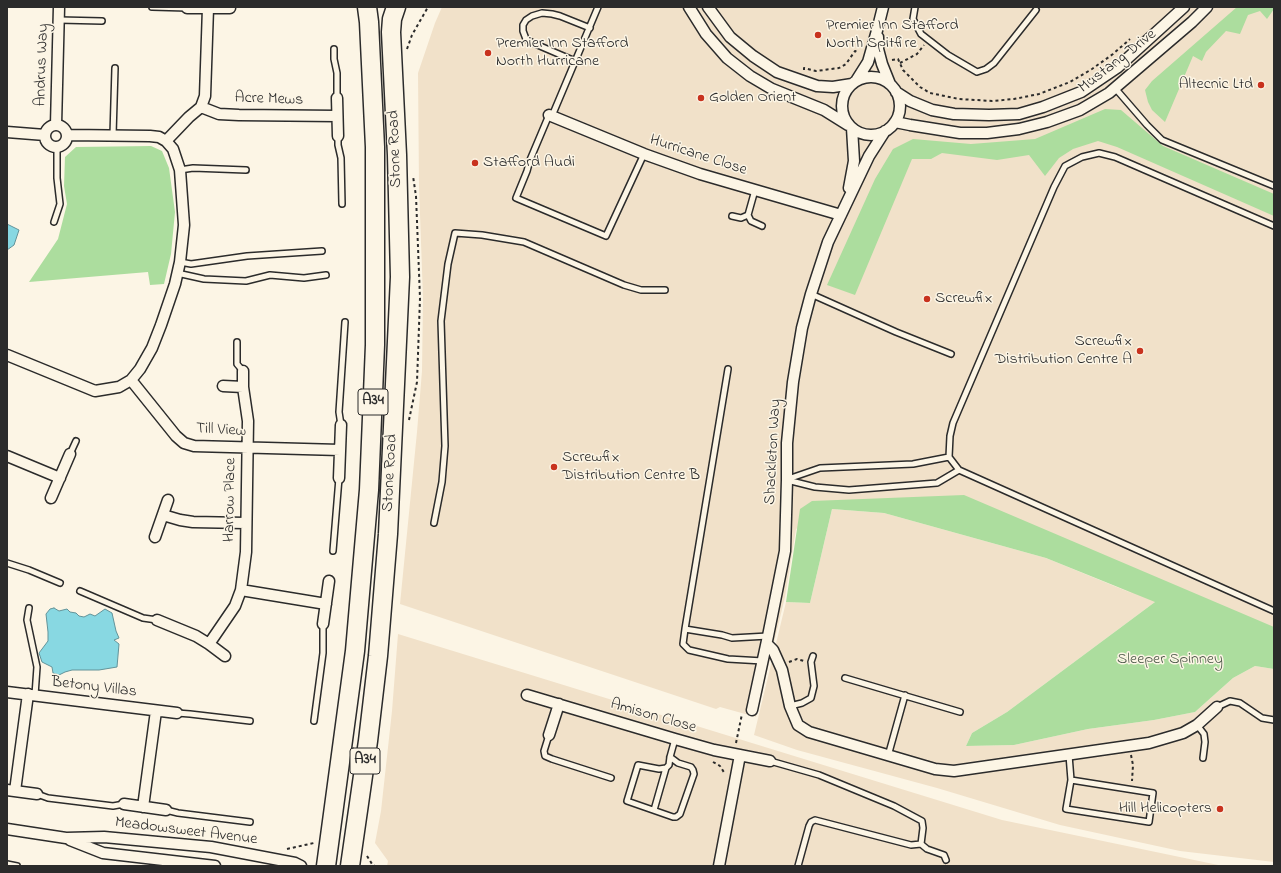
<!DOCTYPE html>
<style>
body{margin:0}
#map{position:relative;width:1281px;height:873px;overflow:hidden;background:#fcf5e5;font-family:"Indie Flower",sans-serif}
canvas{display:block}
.frame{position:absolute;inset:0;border:8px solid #2b2b2b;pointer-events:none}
</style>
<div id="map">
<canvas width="1281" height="873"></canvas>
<div class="frame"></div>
</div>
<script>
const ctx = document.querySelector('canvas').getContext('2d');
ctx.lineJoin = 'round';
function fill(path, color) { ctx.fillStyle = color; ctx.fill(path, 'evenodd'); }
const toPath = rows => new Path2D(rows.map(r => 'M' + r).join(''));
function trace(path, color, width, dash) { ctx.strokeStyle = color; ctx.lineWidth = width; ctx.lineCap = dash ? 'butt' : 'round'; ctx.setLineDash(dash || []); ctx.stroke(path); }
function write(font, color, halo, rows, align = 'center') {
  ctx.font = font + ' "Indie Flower",sans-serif'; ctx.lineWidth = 3; ctx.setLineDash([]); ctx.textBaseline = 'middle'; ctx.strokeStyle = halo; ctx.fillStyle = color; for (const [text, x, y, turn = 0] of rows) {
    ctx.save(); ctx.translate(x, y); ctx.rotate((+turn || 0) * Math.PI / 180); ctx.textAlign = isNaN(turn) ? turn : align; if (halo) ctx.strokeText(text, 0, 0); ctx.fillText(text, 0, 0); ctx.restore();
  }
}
fill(toPath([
 [442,7,1274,7,1274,654,1155,602,1007,712,972,733,966,746,1014,745,1088,729,1154,720,1195,712,1233,678,1255,666,1274,669,1274,862,1180,851,1060,825,937,788,797,750,754,735,786,602,810,603,832,509,884,513,1046,558,1134,594,1049,556,884,511,827,508,796,529,785,597,756,717,720,707,716,709,400,604,417,432,422,371,423,298,419,186,418,73,435,23],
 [398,634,1002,820,1223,866,387,866,388,861,375,843,381,811,392,711]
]), '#f1e1c9');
fill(toPath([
 [1237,7,1274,7,1274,9,1267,19,1260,11,1248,15,1240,34,1226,31,1206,52,1202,61,1193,56,1165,122,1152,110,1148,102,1145,90,1152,81],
 [1105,109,1121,110,1163,146,1274,194,1274,216,1117,147,1098,141,1073,149,1059,158,1045,176,1029,155,997,160,942,153,931,159,912,159,855,295,827,285,875,179,893,149,913,139,971,144,1035,139],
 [151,146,162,151,169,168,175,212,171,254,164,284,150,285,148,272,29,282,58,239,67,204,64,186,65,157,76,147],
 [964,495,1274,627,1274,669,1255,666,1233,678,1195,712,1154,720,1088,729,1014,745,966,746,972,733,1007,712,1155,602,1046,558,884,513,832,509,810,603,786,602,800,509,812,501]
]), '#acdd9e');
const water = toPath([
 [7,224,19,230,14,245,7,250,7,224],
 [54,608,59,611,67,609,70,612,76,613,79,616,84,617,90,614,95,616,105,609,112,613,116,631,119,638,114,640,119,644,117,667,99,670,72,670,65,672,59,675,53,673,52,667,42,662,39,653,48,641,48,632,46,614,50,609,54,608]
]);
fill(water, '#88d8e2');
trace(water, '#639399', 1);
const lane = toPath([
 [152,7,187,8],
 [915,7,913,19,921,34,948,55,977,72,986,69,994,63,1036,10],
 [59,20,102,21],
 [334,49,334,59,337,73,337,98],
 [575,61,533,43,526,39,523,31,523,25,526,20,532,16,542,13,552,14,560,16,590,28],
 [1115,88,1147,125,1162,140,1274,186],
 [549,115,530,160,527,171,516,198,606,236,644,154],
 [552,116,598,7],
 [113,135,115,68],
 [338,136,338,145,341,158,342,204],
 [180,170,193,168,246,170],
 [748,215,751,221,762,226],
 [732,216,741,218,748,215,755,190],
 [54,222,60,204,57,178,57,147],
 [1274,226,1115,157,1099,153,1082,157,1065,166,1054,187,953,423,950,436,949,457,959,470,1274,611],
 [180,262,191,264,247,256,322,251],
 [177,273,204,279,246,281,270,275,304,278,326,275],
 [811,294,896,332,951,354],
 [237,342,237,364,243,371],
 [341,425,339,412,345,322],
 [70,454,76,441],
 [788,479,820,468,913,464,949,457],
 [787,480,815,487,849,490,937,483,959,470],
 [434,523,442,482,445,446,441,321,448,264,455,233,482,235,524,242,624,285,641,290,665,290],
 [333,551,339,478],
 [7,563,29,570,60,583],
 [80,591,143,618,157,620],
 [29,608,27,620,37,667,35,695],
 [685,629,728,369],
 [763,661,728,659,689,650,683,644,685,629,722,635,732,638,768,636],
 [845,678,960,712],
 [790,706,802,703,811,698,814,686,811,662,813,656],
 [1217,707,1230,701,1240,703,1262,718,1274,720],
 [177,713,190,714,250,721],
 [314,721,323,653,323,624],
 [1197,725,1204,734,1205,742,1203,758],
 [549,735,544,751,545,756,552,759,611,778],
 [1069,755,1071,780,1066,809,1149,822,1153,793,1071,780],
 [888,756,905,695],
 [670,757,678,763,691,767,693,770,694,774,680,814,676,817,673,817,627,801,638,765,659,769,666,768,669,765,670,757,675,739],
 [770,761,819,775,894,806,922,821,923,828,921,844,911,845,815,820,811,822,809,826,798,866],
 [37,794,48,798,113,806,124,804],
 [166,810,178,813,250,822],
 [654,810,666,768],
 [921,844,927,849,944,855,946,860],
 [7,864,17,866]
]);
const street = toPath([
 [689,7,706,34,727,58,750,76,772,89,824,110,848,125],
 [708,7,730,37,753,56,777,72,817,86,833,87,852,84],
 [187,8,230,8],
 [878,37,878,49,882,64,890,84],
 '842 106a29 29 0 1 1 58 0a29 29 0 1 1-58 0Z',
 [856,81,868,62,878,27,883,7],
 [896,92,910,101,932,110,954,114,989,115,1019,114,1043,107,1081,92,1118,67,1184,7],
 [337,98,338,136],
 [201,107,205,96,208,8],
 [549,115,644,154,700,174,841,215],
 [895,122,910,125,960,133,987,133,1019,129,1047,122,1080,110,1109,93,1192,22,1207,7],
 '45 136a11 11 0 1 1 22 0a11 11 0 1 1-22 0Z',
 [56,125,59,7],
 [7,132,45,135],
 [166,141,189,117,201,107,219,114,239,115,337,116],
 [849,188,854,161,852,128],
 [7,355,95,391,119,387,131,380,140,369,152,348,161,325,175,284,180,262,184,225,180,170,173,149,166,141,159,137,150,136,68,135],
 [131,380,176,436,184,443,194,446,340,450],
 [223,386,243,387],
 [7,456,60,478],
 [339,478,341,425],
 [51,498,70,454],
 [163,515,180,520,193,522,245,523],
 [155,537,168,500],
 [241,590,326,604],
 [157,620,196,636,209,644,225,656],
 [323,624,329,581],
 [209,644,235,606,241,590,246,552,248,421,243,387,243,371],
 [767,644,773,650,782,670,790,706,798,725,809,732,935,769,954,771,1149,743,1183,733,1197,725,1217,707],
 [7,692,177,713],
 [527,695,675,739,714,750,770,761],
 [752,710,768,636,785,551,787,480,787,443,793,382,802,328,811,294,828,242,869,156,885,131],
 [549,735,559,704],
 [7,790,37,794],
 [15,791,28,694],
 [124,804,166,810],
 [143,807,156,711],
 [7,829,66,838,104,837,211,847,295,863,301,866],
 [70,840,103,853,215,866],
 [719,866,740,755]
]);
const highway = toPath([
 [326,866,355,651,369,490,375,345,375,147,369,22,367,7],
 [350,866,368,741,378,656,388,534,400,277,397,155,391,32,392,19,396,7]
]);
trace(lane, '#2b2b2b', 8);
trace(street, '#2b2b2b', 13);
trace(highway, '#2b2b2b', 21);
trace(toPath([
 [407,49,412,35,428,7],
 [892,60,898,59,903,70,920,87,930,93,959,99,992,101,1014,99,1039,94,1070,82,1092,69,1113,54,1130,39],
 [900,63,917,54,924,45],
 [804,70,804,68,816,71,839,68,846,64,855,51,859,53],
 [409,420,417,382,420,298,416,196,413,176],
 [789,662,797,659,804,661],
 [736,743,742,714],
 [1131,755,1133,765,1132,781],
 [713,762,720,766,725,774],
 [287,849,314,843],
 [367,856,372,864,375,866]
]), '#2b2b2b', 2, [3, 3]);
trace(lane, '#fcf5e5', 5);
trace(street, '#fcf5e5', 10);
trace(highway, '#fcf5e5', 18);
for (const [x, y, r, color] of [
 [818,35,4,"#c8321e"],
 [488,53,4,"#c8321e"],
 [1261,85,4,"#c8321e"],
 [701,98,4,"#c8321e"],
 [475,163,4,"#c8321e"],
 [927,299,4,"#c8321e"],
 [1140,351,4,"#c8321e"],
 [554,467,4,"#c8321e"],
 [1220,809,4,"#c8321e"]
]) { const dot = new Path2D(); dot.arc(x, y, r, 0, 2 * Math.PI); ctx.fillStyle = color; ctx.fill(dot); trace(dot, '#fcf5e5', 1.5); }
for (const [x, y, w] of [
 [373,402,30],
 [365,761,30]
]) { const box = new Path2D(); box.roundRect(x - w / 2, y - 13, w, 26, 3); ctx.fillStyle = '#fcf5e5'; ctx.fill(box); trace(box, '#2b2b2b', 1); }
write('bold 15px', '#2b2b2b', null, [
 ["A34",373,402],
 ["A34",365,761]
]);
write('16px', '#2b2b2b', '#fcf5e5', [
 ["Premier Inn Stafford",826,26],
 ["North Spitfire",826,44],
 ["Premier Inn Stafford",496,44],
 ["North Hurricane",496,62],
 ["Altecnic Ltd",1253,85,"right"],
 ["Golden Orient",709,98],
 ["Stafford Audi",483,163],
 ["Screwfix",935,299],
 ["Screwfix",1132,342,"right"],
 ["Distribution Centre A",1132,360,"right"],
 ["Screwfix",562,458],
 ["Distribution Centre B",562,476],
 ["Hill Helicopters",1212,809,"right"]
], 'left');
write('16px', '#2b2b2b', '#fcf5e5', [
 ["Mustang Drive",1118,62,-38],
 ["Andrus Way",43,65,-88],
 ["Acre Mews",269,100,2],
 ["Stone Road",396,149,-92],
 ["Hurricane Close",698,156,18],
 ["Till View",221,431,3],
 ["Shackleton Way",774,452,-87],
 ["Stone Road",391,473,-87],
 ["Harrow Place",231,500,-89],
 ["Betony Villas",94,688,7],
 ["Amison Close",653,717,16],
 ["Meadowsweet Avenue",186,832,7]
]);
write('16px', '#4b5848', '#fcf5e5', [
 ["Sleeper Spinney",1170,660]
]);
</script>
